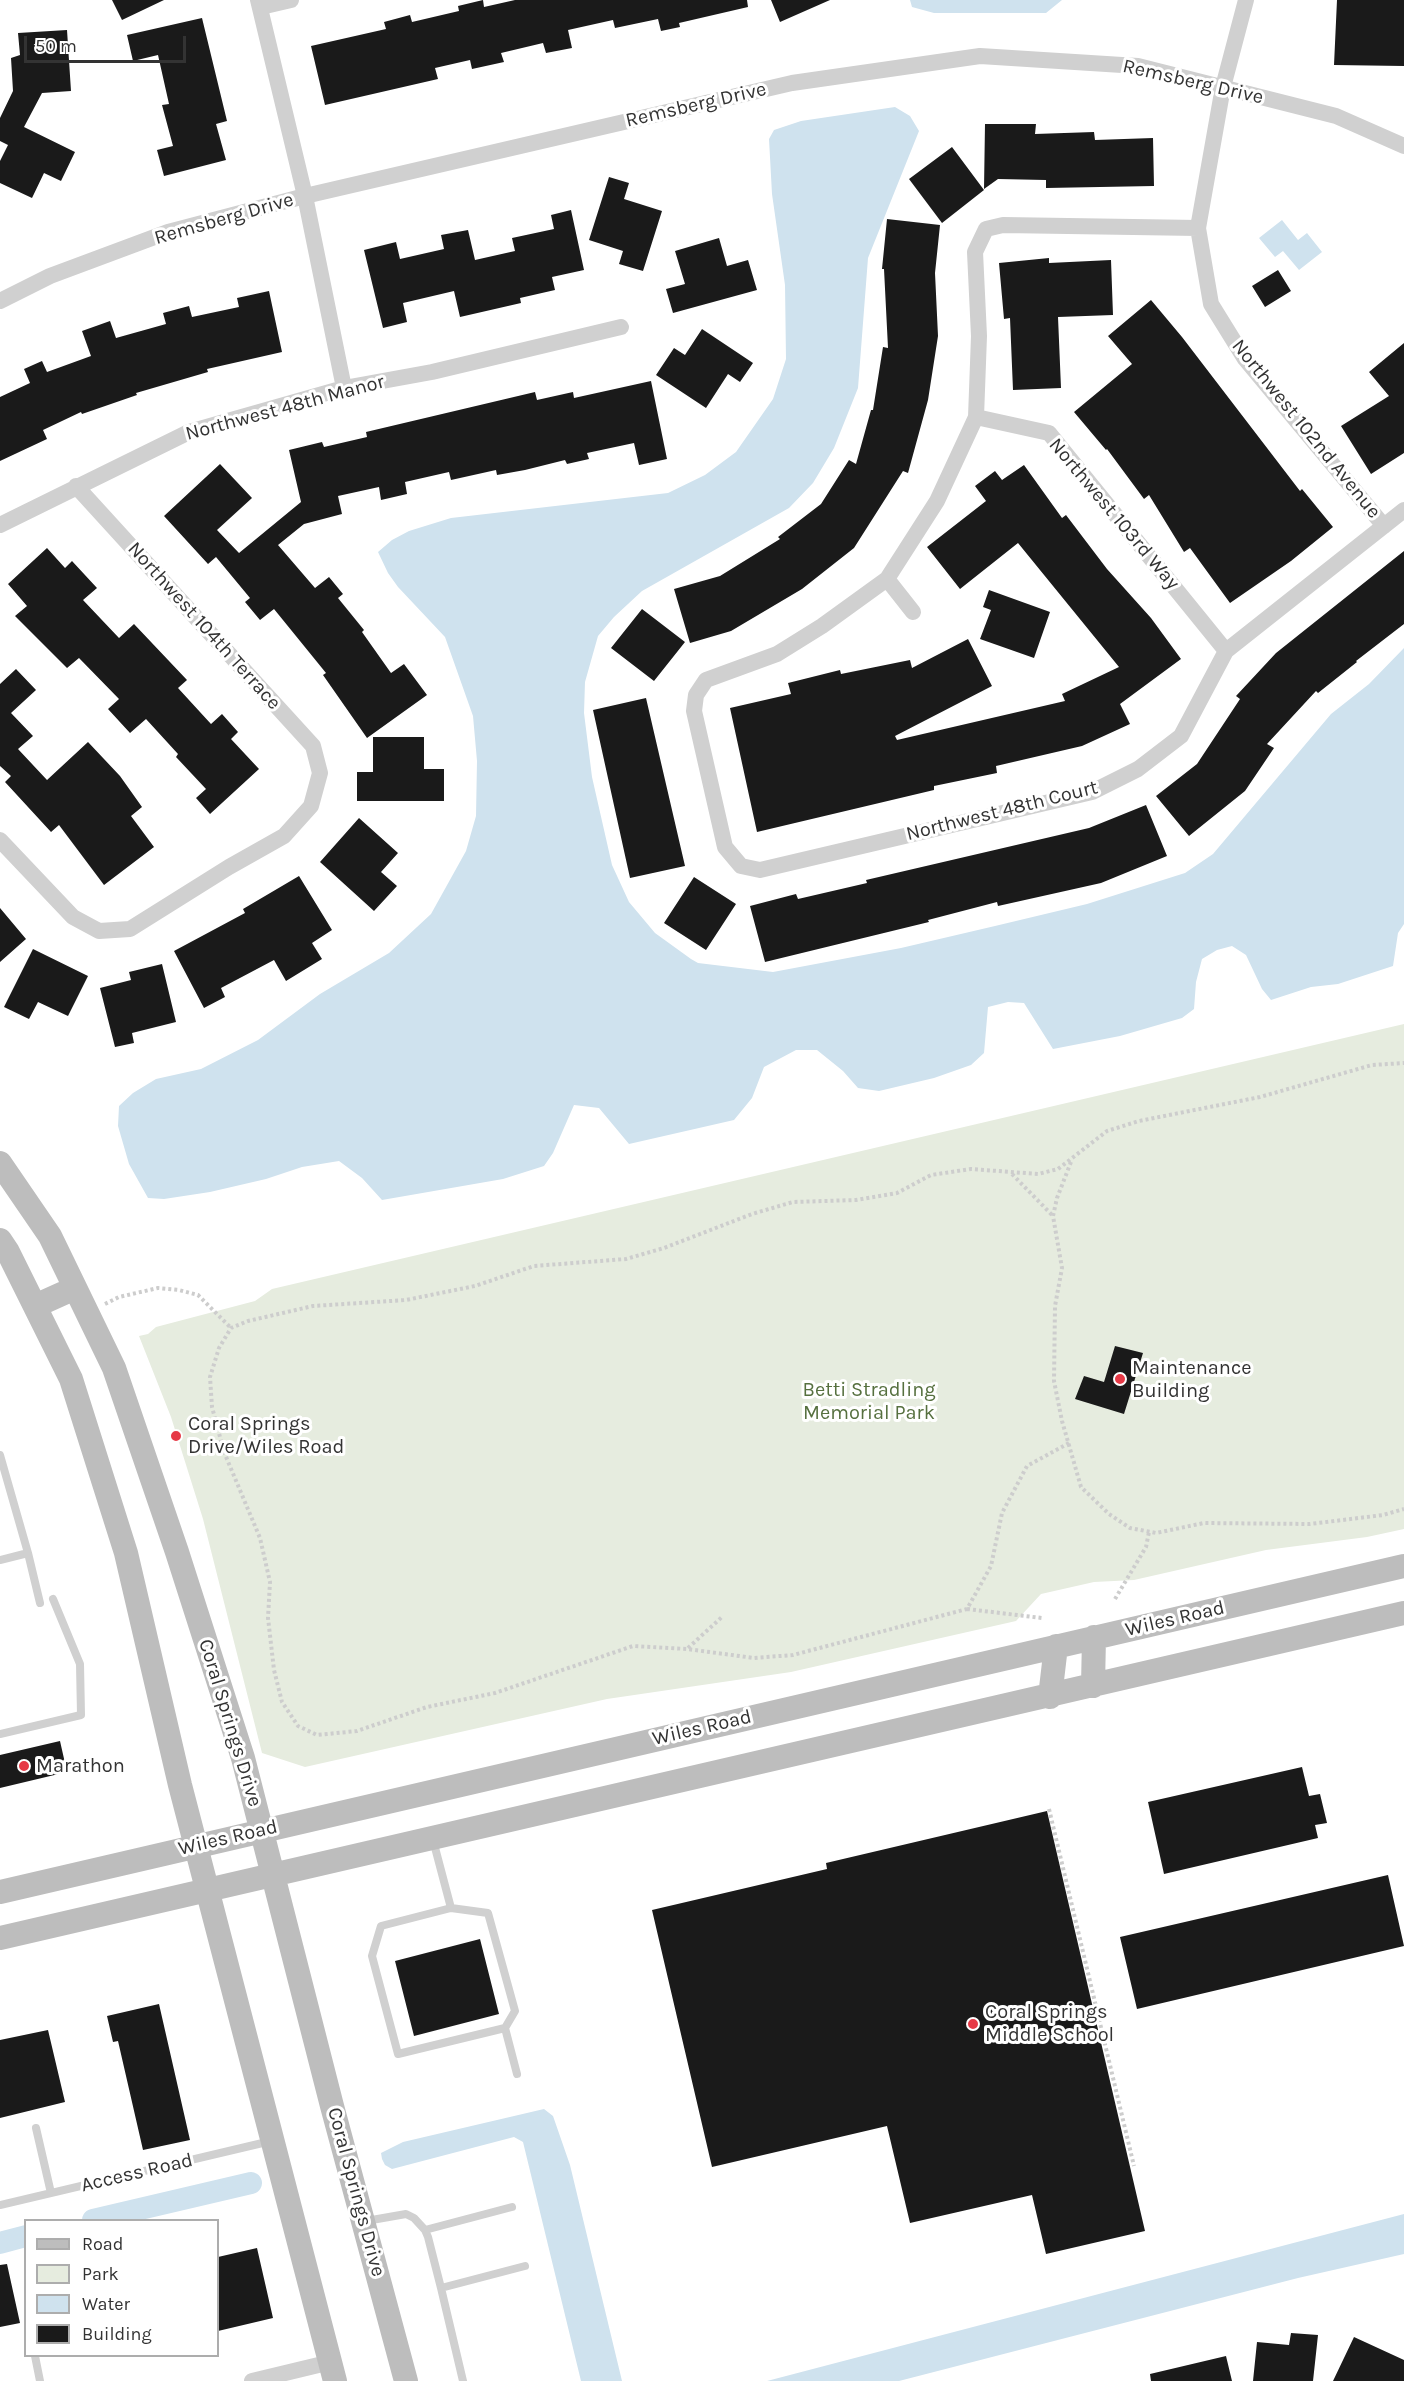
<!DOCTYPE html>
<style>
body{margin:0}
#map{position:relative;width:1404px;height:2381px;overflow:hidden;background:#fff;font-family:Karla,sans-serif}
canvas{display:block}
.legend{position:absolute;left:24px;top:2219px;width:195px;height:138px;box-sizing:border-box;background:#fff;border:2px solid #adadad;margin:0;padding:8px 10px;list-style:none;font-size:18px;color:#333}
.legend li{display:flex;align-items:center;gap:12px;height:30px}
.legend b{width:30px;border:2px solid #adadad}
.scale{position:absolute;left:24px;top:36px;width:162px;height:27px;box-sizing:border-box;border:3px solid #333;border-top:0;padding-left:8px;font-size:18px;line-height:21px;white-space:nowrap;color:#333;-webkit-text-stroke:4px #fff;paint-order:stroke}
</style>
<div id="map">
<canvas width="1404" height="2381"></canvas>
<ul class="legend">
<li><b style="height:8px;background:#bdbdbd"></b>Road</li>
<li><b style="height:16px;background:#e6ecdf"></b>Park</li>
<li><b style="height:16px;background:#cfe2ee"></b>Water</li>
<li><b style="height:16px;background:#1a1a1a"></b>Building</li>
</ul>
<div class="scale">50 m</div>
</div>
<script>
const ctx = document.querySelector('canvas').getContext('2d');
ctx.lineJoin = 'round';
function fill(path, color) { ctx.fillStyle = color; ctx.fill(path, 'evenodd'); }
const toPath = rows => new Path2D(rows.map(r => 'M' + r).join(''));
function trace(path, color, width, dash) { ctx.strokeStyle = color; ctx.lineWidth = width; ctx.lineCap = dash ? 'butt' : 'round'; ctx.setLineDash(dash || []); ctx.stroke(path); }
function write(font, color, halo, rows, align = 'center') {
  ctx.font = font + ' Karla,sans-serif'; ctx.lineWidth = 6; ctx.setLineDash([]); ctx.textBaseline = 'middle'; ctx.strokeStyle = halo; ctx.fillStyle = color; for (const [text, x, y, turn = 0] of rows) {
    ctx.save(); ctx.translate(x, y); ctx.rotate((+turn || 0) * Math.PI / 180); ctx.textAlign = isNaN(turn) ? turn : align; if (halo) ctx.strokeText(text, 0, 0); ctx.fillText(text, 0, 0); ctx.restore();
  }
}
fill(toPath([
 [1404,1024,1404,1529,1367,1537,1266,1550,1134,1580,1094,1582,1041,1594,1016,1621,791,1672,607,1699,305,1767,262,1753,203,1519,171,1417,139,1336,148,1334,156,1327,255,1301,272,1289]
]), '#e6ecdf');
fill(toPath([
 [910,0,1062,0,1046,13,934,13,912,7],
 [895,107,910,116,919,131,868,258,858,388,834,448,813,483,789,508,642,591,614,617,598,636,585,682,584,713,592,777,612,865,629,902,655,933,691,959,698,963,773,972,901,948,995,926,1087,904,1185,873,1213,854,1331,714,1369,684,1404,648,1404,924,1398,933,1393,966,1338,984,1311,987,1271,1000,1262,989,1246,955,1232,946,1217,950,1202,959,1196,982,1194,1009,1182,1018,1120,1036,1053,1049,1024,1003,1008,1002,988,1007,984,1053,971,1065,934,1078,879,1091,858,1088,843,1071,817,1050,796,1050,764,1067,752,1098,734,1120,629,1144,599,1108,574,1105,553,1153,544,1166,503,1179,382,1200,362,1178,339,1161,302,1167,266,1179,210,1192,164,1199,148,1198,129,1164,118,1126,119,1106,133,1093,156,1079,201,1069,258,1040,320,994,389,953,431,914,466,851,476,816,477,761,473,716,445,637,398,587,388,573,378,552,392,540,409,531,451,518,668,493,705,475,736,452,773,399,786,359,785,285,772,194,769,139,774,130,801,121],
 [1282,220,1298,240,1307,233,1322,252,1299,270,1283,251,1275,257,1259,238],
 [544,2109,553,2116,570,2165,622,2381,581,2381,523,2142,514,2137,392,2169,385,2165,382,2159,381,2153,403,2142],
 [1404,2214,1404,2254,1298,2278,899,2381,767,2381]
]), '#cfe2ee');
trace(toPath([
 [93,2220,251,2183],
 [0,2243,26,2236]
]), '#cfe2ee', 22);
fill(toPath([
 [112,0,164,0,122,20],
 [483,0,484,7,515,0,747,0,748,7,679,23,680,27,661,31,658,19,615,28,613,20,568,30,572,48,546,53,543,43,501,53,504,62,472,69,470,60,435,68,438,79,325,105,311,46,386,29,384,22,410,15,412,22,459,11,458,6],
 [771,0,830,0,780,22],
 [1337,0,1404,0,1404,66,1334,65],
 [202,18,227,121,216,124,226,160,164,176,157,150,173,146,162,105,169,104,158,55,133,61,127,35],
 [67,30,71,91,42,93,24,127,75,152,61,181,44,173,32,198,0,183,0,161,8,145,0,141,0,118,13,91,11,58,20,55,18,33],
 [985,124,1036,124,1035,134,1094,132,1095,140,1153,138,1154,186,1046,188,1046,180,998,179,984,189],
 [952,147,984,190,942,223,909,179],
 [609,177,629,183,624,199,662,211,643,271,619,264,623,251,589,240],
 [571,210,584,270,552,277,555,290,520,298,521,303,460,317,454,291,403,303,407,322,383,328,364,250,396,242,400,259,444,249,441,235,468,230,475,260,515,251,512,238,554,229,551,215],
 [887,219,940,225,935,273,938,336,928,400,908,473,903,471,854,548,802,589,731,631,690,643,674,589,720,576,780,539,778,537,821,504,849,460,856,464,871,410,873,410,883,347,888,348,884,269,882,269],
 [719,238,727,266,748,260,757,290,673,313,666,289,685,284,675,251],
 [1049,258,1049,263,1111,260,1113,315,1058,317,1061,388,1013,390,1010,318,1004,319,999,263],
 [1278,270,1291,291,1265,307,1252,286],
 [269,291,282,352,207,369,208,372,136,393,137,395,82,414,81,412,43,430,47,439,0,461,0,397,30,383,24,369,42,361,47,372,91,356,82,331,110,321,116,338,166,324,163,313,189,306,192,317,239,307,237,298],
 [1151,300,1182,337,1300,491,1302,489,1333,527,1291,561,1230,603,1190,548,1184,552,1149,495,1144,499,1107,449,1106,450,1074,412,1132,364,1108,336],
 [702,329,753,363,740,382,728,374,706,408,656,375,674,348,685,355],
 [1404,343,1404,453,1371,474,1341,426,1389,396,1369,372],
 [651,381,667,459,639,465,634,443,587,453,589,459,567,464,565,460,525,470,497,475,496,470,451,480,449,472,405,482,407,494,381,500,379,487,338,496,342,514,304,524,278,545,315,588,329,577,343,594,338,598,364,630,362,632,391,673,404,664,427,695,367,738,323,675,326,673,274,609,260,620,245,602,250,598,216,557,208,564,164,516,220,464,252,498,217,530,239,553,301,502,289,450,322,442,324,447,367,437,366,432,535,392,537,400,573,392,574,398],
 [1024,465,1062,518,1066,515,1107,569,1151,618,1181,659,1120,704,1130,724,1082,746,996,766,997,773,934,786,934,790,757,832,730,708,791,694,788,683,840,670,841,674,910,660,912,668,968,639,992,686,895,736,897,740,1065,701,1062,694,1119,667,1018,543,960,589,927,547,986,501,975,486,995,471,1002,480],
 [47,548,65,568,72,561,97,588,83,600,119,638,134,624,187,680,178,688,211,724,222,714,238,732,231,739,259,769,210,814,196,798,206,789,176,757,178,754,146,719,130,733,108,709,119,699,79,658,67,668,15,616,27,606,8,584],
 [1404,551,1404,624,1356,661,1357,662,1318,693,1316,691,1267,744,1274,748,1245,791,1189,836,1156,796,1197,764,1240,699,1236,696,1276,653],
 [989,590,1050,612,1034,658,980,639,991,610,983,607],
 [642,609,685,642,654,681,611,648],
 [16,669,36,690,11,713,33,736,18,749,47,780,88,742,120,776,142,807,131,816,154,847,104,885,59,825,51,832,5,782,11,776,0,766,0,684],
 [646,698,685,866,630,878,593,710],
 [373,737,424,737,424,769,444,769,444,801,357,801,357,772,373,772],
 [1146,805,1167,856,1101,883,998,906,997,902,928,920,929,922,765,962,750,906,796,894,798,899,867,883,866,880,1089,828],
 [359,818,398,853,381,872,397,886,374,911,320,862],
 [299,876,332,930,312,943,322,959,286,981,274,960,221,988,225,997,204,1008,174,951,245,913,243,909],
 [694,877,736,904,706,950,664,923],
 [0,908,26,939,0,962],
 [33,949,88,976,68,1016,38,1002,29,1019,4,1007],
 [162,964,176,1022,132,1033,134,1043,115,1047,100,988,131,980,129,972],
 [1115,1346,1143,1353,1124,1414,1075,1399,1084,1376,1104,1382],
 [60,1741,67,1772,0,1788,0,1755],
 [1302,1767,1309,1796,1320,1794,1327,1823,1315,1825,1318,1838,1164,1874,1148,1802],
 [1047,1811,1145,2231,1046,2254,1032,2195,910,2223,887,2126,712,2167,652,1910,827,1869,826,1863],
 [1388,1875,1404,1946,1137,2009,1120,1937],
 [480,1939,499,2014,414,2036,395,1961],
 [159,2004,190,2140,143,2150,118,2041,113,2042,107,2016],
 [48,2030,65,2102,0,2118,0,2040],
 [257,2248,273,2318,218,2331,218,2257],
 [7,2264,20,2323,0,2327,0,2265],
 [1291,2333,1318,2335,1313,2381,1253,2381,1257,2342,1289,2345],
 [1354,2337,1404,2360,1404,2381,1333,2381],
 [1226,2356,1232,2381,1151,2381,1150,2374]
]), '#1a1a1a');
trace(toPath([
 [1071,1162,1057,1198,1053,1216,1062,1268,1055,1306,1054,1381,1062,1421,1081,1487,1109,1514,1130,1528,1156,1533,1204,1523,1310,1524,1383,1515,1404,1509],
 [1012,1174,1053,1216],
 [105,1304,119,1297,158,1288,179,1290,198,1295,231,1328],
 [1069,1443,1027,1466,1002,1513,991,1566,967,1609,793,1655,754,1658,687,1649,633,1646,495,1693,427,1707,357,1731,317,1735,298,1726,282,1702,274,1670,268,1618,270,1582,260,1538,224,1452,212,1407,210,1377,219,1348,231,1328,248,1321,313,1306,406,1300,475,1286,534,1266,626,1259,664,1248,752,1214,793,1202,856,1200,897,1193,931,1175,971,1169,1038,1174,1058,1169,1107,1131,1139,1121,1260,1097,1372,1065,1404,1063],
 [1115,1599,1146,1547,1149,1532],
 [967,1609,1042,1618],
 [688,1648,723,1616],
 [1049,1809,1134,2166]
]), '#cdcdcd', 4, [3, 3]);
trace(toPath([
 [0,1455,28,1553],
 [0,1560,28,1553,40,1603],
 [0,1734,81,1715,80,1664,53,1599],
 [433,1840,451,1908,381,1926,372,1956,398,2054,505,2028,517,2074],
 [451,1908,488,1913,515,2011,505,2028],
 [36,2128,51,2193],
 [0,2205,271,2141],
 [366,2221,406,2214,414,2218,425,2230,428,2237,441,2288,463,2381],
 [425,2230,512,2207],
 [441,2288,525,2266],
 [35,2356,40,2381]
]), '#d0d0d0', 8);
trace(toPath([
 [258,0,305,196,344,388],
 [1246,0,1223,87,1198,228,1211,304,1245,359,1384,526],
 [261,7,291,0],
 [1198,228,1003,225,986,229,975,252,979,336,976,417,937,501,887,579,822,626,777,654,706,680,696,695,694,711,725,847,741,866,760,870,1092,792,1138,769,1181,736,1226,651,1404,510],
 [0,301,50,276,168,232,305,196,792,83,980,56,1138,66,1336,116,1404,146],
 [976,417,1049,433,1226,651],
 [0,525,189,432,344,388,432,372,621,327],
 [887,579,913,612],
 [0,840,73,917,99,931,130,929,229,867,284,836,311,806,320,773,313,746,76,486],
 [252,2381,331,2362]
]), '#d0d0d0', 16);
trace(toPath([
 [0,1163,50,1236,114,1368,177,1552,243,1758,332,2106,406,2381],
 [0,1240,8,1252,71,1379,126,1553,180,1785,335,2381],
 [35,1306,75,1288],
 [1093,1686,1094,1637],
 [1050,1697,1056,1646],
 [0,1892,1404,1566],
 [0,1938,1404,1613]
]), '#bdbdbd', 24);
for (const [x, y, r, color] of [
 [1120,1379,6,"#e63946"],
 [176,1436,6,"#e63946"],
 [24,1766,6,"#e63946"],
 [973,2024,6,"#e63946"]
]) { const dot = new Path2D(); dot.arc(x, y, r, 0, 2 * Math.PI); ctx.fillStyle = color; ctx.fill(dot); trace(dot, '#fff', 2); }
write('20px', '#333', '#fff', [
 ["Remsberg Drive",1193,82,13],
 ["Remsberg Drive",696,105,-13],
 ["Remsberg Drive",224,219,-16],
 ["Northwest 48th Manor",285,408,-15],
 ["Northwest 102nd Avenue",1306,429,51],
 ["Northwest 103rd Way",1114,514,50],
 ["Northwest 104th Terrace",204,626,48],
 ["Northwest 48th Court",1002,811,-14],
 ["Wiles Road",1175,1619,-13],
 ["Coral Springs Drive",230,1723,73],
 ["Wiles Road",702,1728,-13],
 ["Wiles Road",228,1838,-13],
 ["Access Road",137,2173,-13],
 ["Coral Springs Drive",356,2192,75]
]);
write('20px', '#333', '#fff', [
 ["Maintenance",1132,1368],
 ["Building",1132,1391],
 ["Coral Springs",188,1424],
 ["Drive/Wiles Road",188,1447],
 ["Marathon",36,1766],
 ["Coral Springs",985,2012],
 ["Middle School",985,2035]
], 'left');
write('20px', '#56703f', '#fff', [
 ["Betti Stradling",869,1390],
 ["Memorial Park",869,1413]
]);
</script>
